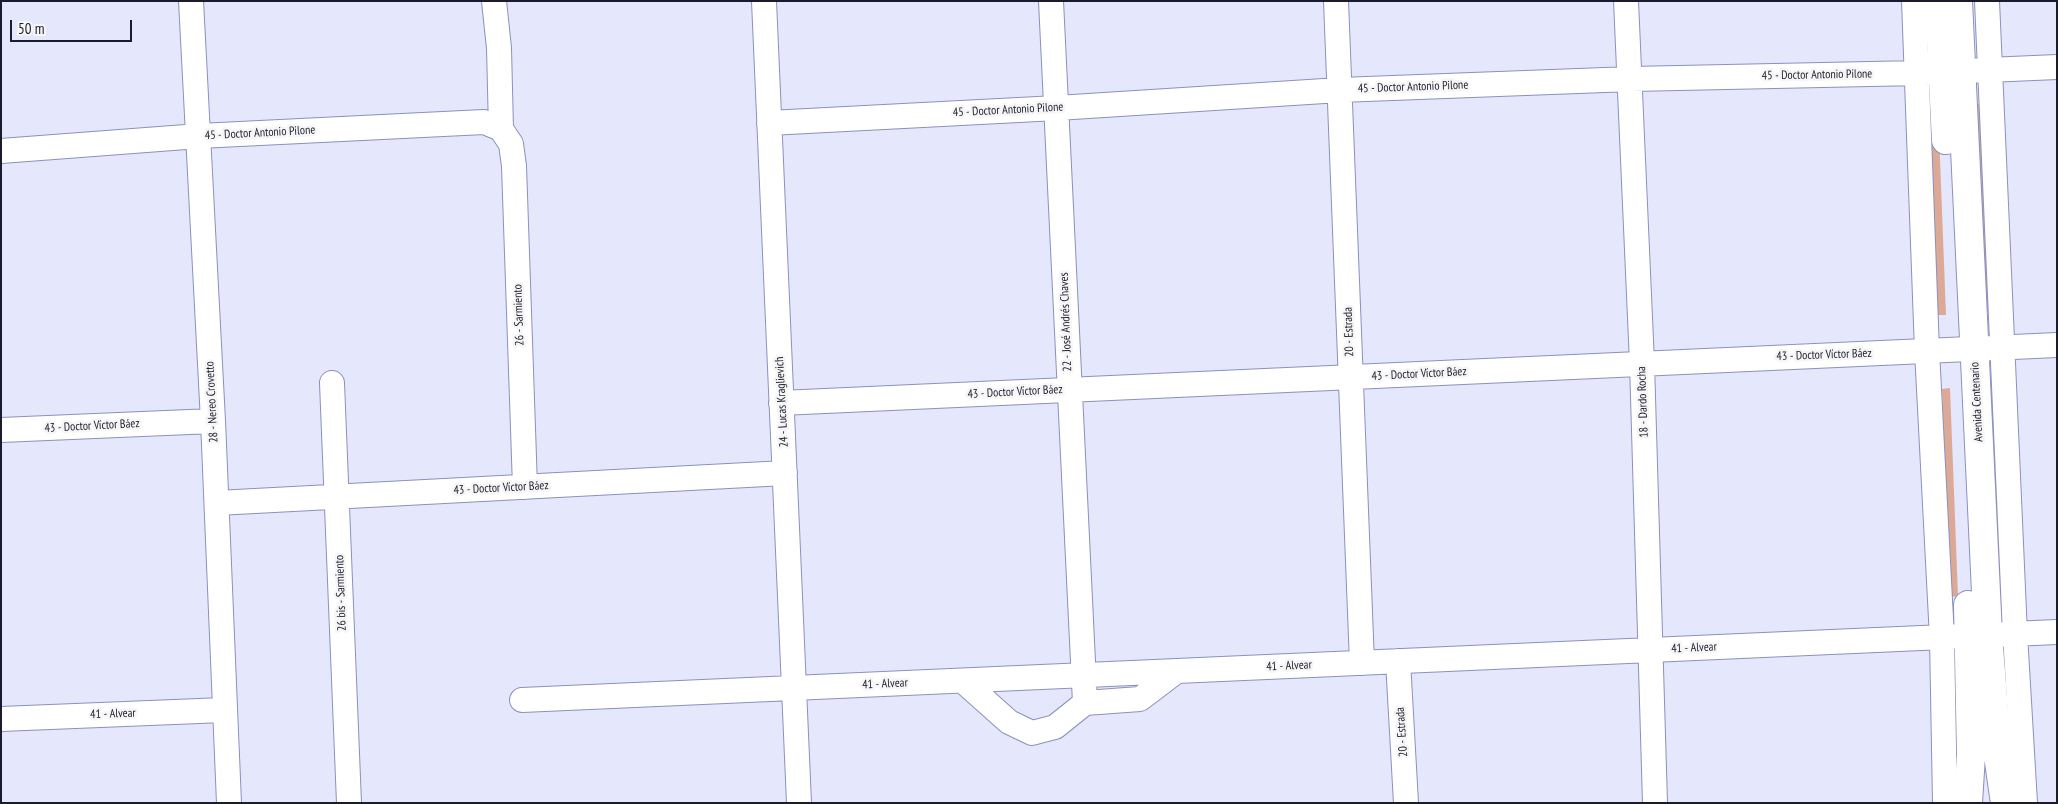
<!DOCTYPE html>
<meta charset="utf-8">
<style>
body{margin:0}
#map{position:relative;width:2058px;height:804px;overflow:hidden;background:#e5e8fc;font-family:"PT Sans Narrow",sans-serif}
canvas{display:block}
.frame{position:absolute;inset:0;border:2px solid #1a1c2d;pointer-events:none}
.scale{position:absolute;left:10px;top:20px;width:122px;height:22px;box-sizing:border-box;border:2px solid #1a1c2d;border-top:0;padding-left:6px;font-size:15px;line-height:18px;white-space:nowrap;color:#1a1c2d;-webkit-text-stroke:4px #f6f6f6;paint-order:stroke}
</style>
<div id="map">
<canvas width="2058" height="804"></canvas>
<div class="frame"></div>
<div class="scale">50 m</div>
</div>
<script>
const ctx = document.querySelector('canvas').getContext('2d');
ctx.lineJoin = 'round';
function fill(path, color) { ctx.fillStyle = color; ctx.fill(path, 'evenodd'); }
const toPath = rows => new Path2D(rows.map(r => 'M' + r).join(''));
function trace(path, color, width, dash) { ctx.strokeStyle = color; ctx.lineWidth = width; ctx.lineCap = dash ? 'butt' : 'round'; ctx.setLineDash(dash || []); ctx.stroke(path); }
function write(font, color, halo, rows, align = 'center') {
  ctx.font = font + ' "PT Sans Narrow",sans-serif'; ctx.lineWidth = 5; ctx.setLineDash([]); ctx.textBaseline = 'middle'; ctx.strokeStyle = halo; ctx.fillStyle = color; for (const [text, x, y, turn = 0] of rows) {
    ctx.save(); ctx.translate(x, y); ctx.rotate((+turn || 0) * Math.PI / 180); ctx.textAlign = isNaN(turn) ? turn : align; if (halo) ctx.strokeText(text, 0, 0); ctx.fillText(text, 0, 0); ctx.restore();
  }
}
fill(toPath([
 [1977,104,1985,104,1993,312,1985,312],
 [1929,107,1938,107,1946,315,1938,315],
 [1998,385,2006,593,1997,594,1989,386],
 [1950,388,1958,596,1950,597,1942,389]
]), '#dda997');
const minor = toPath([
 [191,1,213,421,229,803],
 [494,1,499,48,501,129],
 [764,1,799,803],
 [1051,1,1085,703],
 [1336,1,1362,663],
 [1626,1,1642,363,1655,803],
 [1914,1,1927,351,1942,638,1945,803],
 [1987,1,2015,634,2025,803],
 [769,123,1057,108,1340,90,1631,79,1918,73,2057,67],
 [1,151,199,136,484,122,501,129,511,144,514,166,525,487],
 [332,383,349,803],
 [781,403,2057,345],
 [1,430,213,421],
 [217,503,785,473],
 [1398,661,1406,803],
 [963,681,1009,722,1032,733,1055,727,1085,703,1140,699,1177,671],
 [522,700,2057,632],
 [1,719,224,710]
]);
const major = toPath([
 [1939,1,1946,140],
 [1958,1,1988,635,1997,748,2005,803],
 [1968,803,1971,755,1968,605]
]);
trace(minor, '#8c90be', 26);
trace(major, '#8c90be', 30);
trace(minor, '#fff', 24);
trace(major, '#fff', 28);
write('12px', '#1a1c2d', '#f6f6f6', [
 ["45 - Doctor Antonio Pilone",1817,75,-1],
 ["45 - Doctor Antonio Pilone",1413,87,-2],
 ["45 - Doctor Antonio Pilone",1008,110,-3],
 ["45 - Doctor Antonio Pilone",260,133,-3],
 ["26 - Sarmiento",519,315,-92],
 ["22 - José Andrés Chaves",1066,322,-92],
 ["20 - Estrada",1349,332,-92],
 ["43 - Doctor Víctor Báez",1824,355,-2],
 ["43 - Doctor Víctor Báez",1419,374,-3],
 ["43 - Doctor Víctor Báez",1015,392,-3],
 ["28 - Nereo Crovetto",212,402,-93],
 ["24 - Lucas Kraglievich",782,402,-93],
 ["18 - Dardo Rocha",1643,402,-92],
 ["Avenida Centenario",1977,402,-93],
 ["43 - Doctor Víctor Báez",92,426,-3],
 ["43 - Doctor Víctor Báez",501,488,-3],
 ["26 bis - Sarmiento",341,593,-92],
 ["41 - Alvear",1694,648,-3],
 ["41 - Alvear",1289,666,-3],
 ["41 - Alvear",885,684,-3],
 ["41 - Alvear",113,714,-2],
 ["20 - Estrada",1402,732,-94]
]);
</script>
